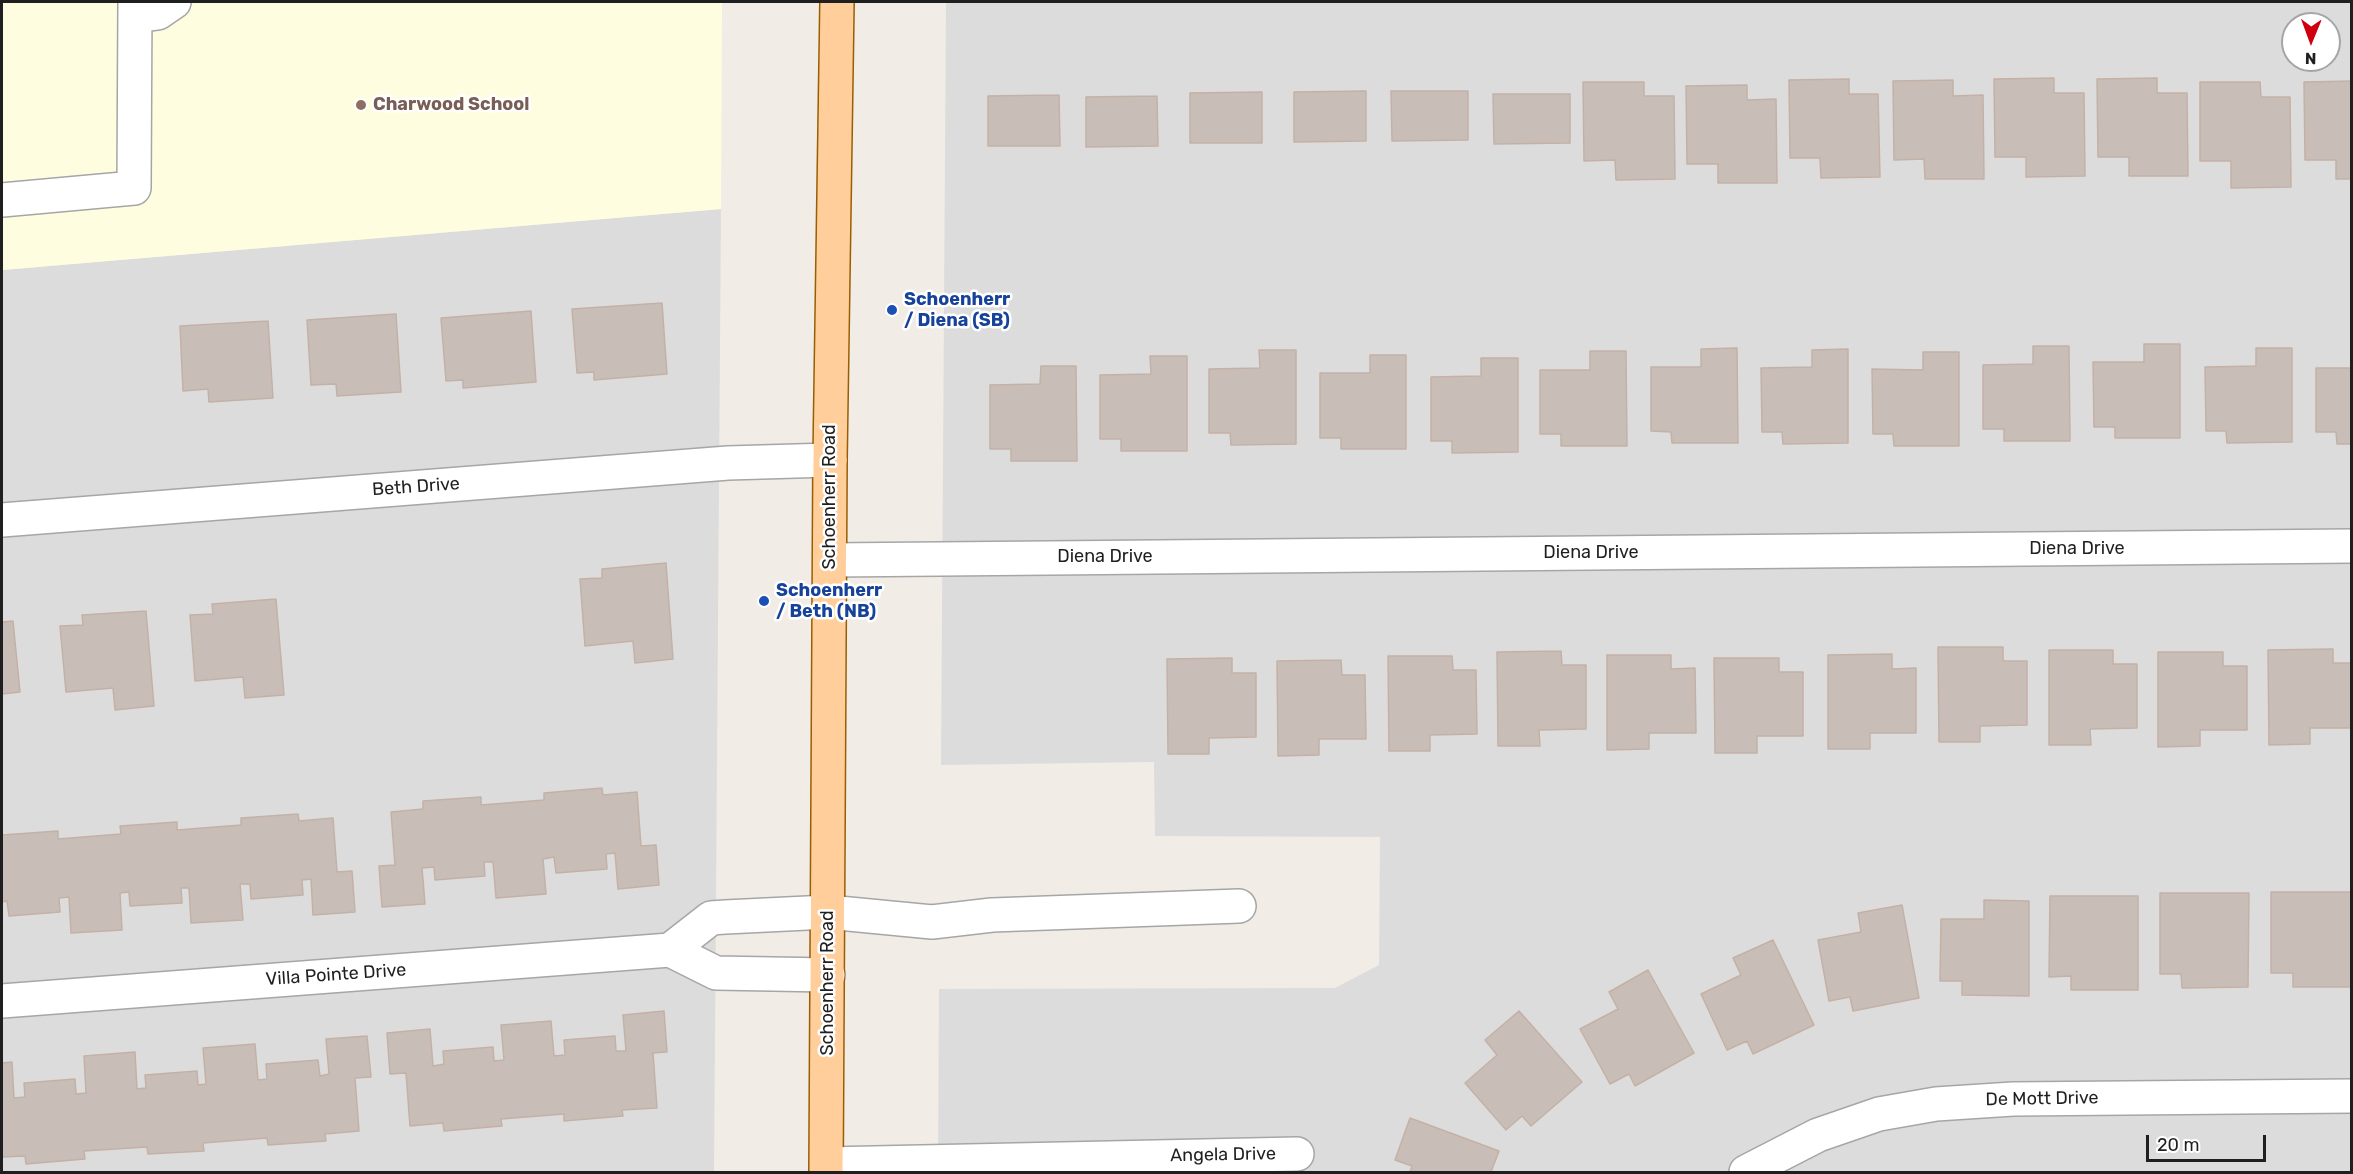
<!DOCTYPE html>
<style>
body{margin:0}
#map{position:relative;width:2353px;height:1174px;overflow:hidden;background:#f1ece5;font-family:Rubik,sans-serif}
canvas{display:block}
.frame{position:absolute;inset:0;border:3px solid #1f1f1f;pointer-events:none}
.north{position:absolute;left:2281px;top:12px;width:60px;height:60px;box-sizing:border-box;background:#fff;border:2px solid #a5a5a5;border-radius:50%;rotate:181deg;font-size:16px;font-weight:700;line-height:24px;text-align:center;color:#1f1f1f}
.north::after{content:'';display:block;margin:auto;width:21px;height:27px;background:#ce000d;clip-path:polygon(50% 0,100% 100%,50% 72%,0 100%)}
.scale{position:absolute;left:2146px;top:1135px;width:120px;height:27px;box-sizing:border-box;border:3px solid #1f1f1f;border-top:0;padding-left:8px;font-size:18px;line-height:21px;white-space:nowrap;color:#1f1f1f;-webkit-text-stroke:4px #fff;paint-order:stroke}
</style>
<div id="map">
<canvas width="2353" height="1174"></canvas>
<div class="frame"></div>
<div class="north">N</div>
<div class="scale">20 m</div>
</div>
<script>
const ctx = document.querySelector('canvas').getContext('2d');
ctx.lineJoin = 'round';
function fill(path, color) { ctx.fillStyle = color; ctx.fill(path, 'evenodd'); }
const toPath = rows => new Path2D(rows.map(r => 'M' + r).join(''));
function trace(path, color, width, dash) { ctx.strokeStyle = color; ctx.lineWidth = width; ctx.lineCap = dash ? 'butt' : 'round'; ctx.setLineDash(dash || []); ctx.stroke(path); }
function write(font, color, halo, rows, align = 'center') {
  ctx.font = font + ' Rubik,sans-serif'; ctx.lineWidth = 5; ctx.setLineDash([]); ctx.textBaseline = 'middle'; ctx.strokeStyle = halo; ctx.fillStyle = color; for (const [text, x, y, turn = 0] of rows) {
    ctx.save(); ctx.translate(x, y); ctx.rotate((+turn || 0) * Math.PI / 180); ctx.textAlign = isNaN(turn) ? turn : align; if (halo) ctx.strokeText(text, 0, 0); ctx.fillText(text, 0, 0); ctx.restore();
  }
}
fill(toPath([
 [946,2,2351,2,2351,1172,938,1172,939,989,1335,988,1379,965,1380,837,1155,836,1154,762,941,765],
 [2293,24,2329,24,2329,60,2293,60],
 [721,209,714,1172,2,1172,2,270]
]), '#dddcdc');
fill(toPath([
 [2,2,722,2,721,209,2,270]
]), '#fffddf');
const building = toPath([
 [2054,78,2054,93,2084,93,2085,176,2026,177,2026,157,1995,157,1994,79,2054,78],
 [2157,78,2157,93,2187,93,2188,176,2129,176,2129,157,2098,157,2097,79,2157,78],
 [1849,79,1849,94,1878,94,1880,177,1821,178,1820,158,1790,158,1789,80,1849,79],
 [1953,80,1953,96,1983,95,1984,179,1925,179,1924,159,1894,160,1893,81,1953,80],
 [2352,81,2352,179,2336,179,2336,160,2305,160,2304,82,2352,81],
 [1583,82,1644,82,1644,96,1674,96,1675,179,1616,180,1615,160,1584,161,1583,82],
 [2200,82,2260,82,2261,97,2290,97,2291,187,2231,188,2231,161,2200,161,2200,82],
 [1747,85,1747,100,1776,99,1777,183,1718,183,1718,164,1687,164,1686,86,1747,85],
 [1366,91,1366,141,1294,142,1294,92,1366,91],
 [1391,91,1468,91,1468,140,1392,141,1391,91],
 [1262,92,1262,143,1190,143,1190,93,1262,92],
 [1493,94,1570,94,1570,143,1494,144,1493,94],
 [1059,95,1060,146,988,146,988,96,1059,95],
 [1157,96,1158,146,1086,147,1086,97,1157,96],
 [662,303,667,374,594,380,594,372,577,373,572,309,662,303],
 [531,311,536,382,463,388,463,380,446,381,441,318,531,311],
 [396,314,401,392,337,396,336,384,311,385,307,320,396,314],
 [268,321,273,398,209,402,208,389,183,391,180,326,268,321],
 [2144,344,2180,344,2180,438,2115,438,2115,427,2094,427,2093,362,2144,362,2144,344],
 [2033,346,2069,346,2070,441,2004,441,2004,429,1983,429,1983,365,2033,364,2033,346],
 [1737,348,1738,443,1672,443,1671,432,1651,431,1651,367,1701,367,1701,349,1737,348],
 [2256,348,2292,348,2292,442,2227,443,2226,431,2206,431,2205,367,2256,366,2256,348],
 [1848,349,1848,443,1783,444,1782,432,1762,432,1761,368,1812,367,1812,350,1848,349],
 [1259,350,1296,350,1296,444,1231,445,1230,433,1209,433,1209,369,1260,368,1259,350],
 [1590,351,1626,351,1627,446,1561,446,1561,434,1540,434,1540,370,1590,370,1590,351],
 [1923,352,1959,352,1959,446,1894,446,1893,434,1873,434,1872,369,1923,370,1923,352],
 [1370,355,1406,355,1406,449,1341,449,1341,438,1320,438,1320,373,1370,373,1370,355],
 [1150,356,1187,356,1187,451,1121,451,1121,439,1100,439,1100,375,1151,374,1150,356],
 [1481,358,1518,358,1518,452,1452,453,1452,441,1431,441,1431,377,1481,376,1481,358],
 [1041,366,1076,366,1077,461,1011,461,1011,449,990,449,990,385,1040,384,1041,366],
 [2316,368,2352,368,2352,444,2337,444,2336,432,2316,432,2316,368],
 [666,563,673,659,635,663,633,641,585,646,580,579,602,578,602,569,666,563],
 [276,599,284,695,245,698,243,677,195,681,190,615,213,614,212,604,276,599],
 [146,611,154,706,115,710,113,688,66,692,60,626,83,625,82,615,146,611],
 [13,621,20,692,2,694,2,622,13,621],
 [1938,647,2003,647,2003,661,2027,661,2027,725,1980,726,1980,742,1939,742,1938,647],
 [2333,649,2333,663,2352,663,2352,728,2310,728,2310,744,2269,745,2268,650,2333,649],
 [2049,650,2113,650,2113,664,2137,664,2137,728,2090,729,2091,745,2049,745,2049,650],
 [1561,651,1562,665,1586,665,1586,729,1539,730,1540,746,1498,746,1497,652,1561,651],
 [2158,652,2223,652,2223,666,2247,666,2247,730,2200,730,2200,746,2158,747,2158,652],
 [1892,654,1892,669,1916,668,1916,733,1870,733,1870,749,1828,749,1828,655,1892,654],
 [1607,655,1671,655,1671,669,1695,668,1696,733,1649,733,1649,749,1607,750,1607,655],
 [1388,656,1452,656,1453,670,1476,670,1477,734,1430,735,1430,751,1389,751,1388,656],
 [1232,658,1232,673,1256,673,1256,737,1209,738,1209,754,1168,754,1167,659,1232,658],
 [1714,658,1779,658,1779,672,1803,672,1803,736,1757,736,1757,753,1715,753,1714,658],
 [1341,660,1342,675,1365,675,1366,739,1319,739,1319,755,1278,756,1277,661,1341,660],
 [602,788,603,795,637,792,641,846,656,845,659,885,618,889,615,853,606,854,607,869,556,873,554,857,543,859,546,894,496,898,493,862,484,862,485,876,435,880,434,867,422,868,425,904,382,907,379,866,395,865,391,812,423,809,423,801,481,797,481,805,544,800,544,793,602,788],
 [298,814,299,821,333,818,337,872,352,871,355,912,313,915,311,879,302,880,303,895,251,899,250,884,240,884,243,920,191,923,189,888,181,888,182,903,130,906,129,892,120,893,122,930,71,933,69,897,59,898,60,912,9,916,7,901,2,902,2,835,58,831,58,839,121,834,120,826,177,822,177,830,241,825,241,818,298,814],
 [2271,892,2352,892,2352,987,2293,987,2293,973,2271,973,2271,892],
 [2160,893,2249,893,2248,987,2182,988,2181,974,2160,974,2160,893],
 [2050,896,2138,896,2138,990,2071,990,2071,976,2049,977,2050,896],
 [1984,900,2029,901,2029,996,1962,995,1962,981,1940,981,1941,919,1984,919,1984,900],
 [1902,905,1919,998,1853,1011,1850,997,1829,1001,1818,940,1861,932,1858,913,1902,905],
 [1773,940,1814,1025,1753,1054,1747,1041,1727,1050,1701,994,1741,975,1733,958,1773,940],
 [1648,970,1694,1053,1635,1086,1629,1074,1610,1084,1580,1029,1618,1009,1609,992,1648,970],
 [664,1011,667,1052,653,1053,657,1108,622,1110,623,1116,564,1121,564,1114,501,1119,502,1126,444,1131,443,1123,410,1126,406,1073,390,1074,387,1033,430,1029,433,1066,444,1064,443,1051,493,1047,494,1061,504,1060,501,1025,551,1021,554,1056,565,1055,564,1040,615,1036,616,1051,626,1051,623,1015,664,1011],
 [1519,1011,1582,1082,1531,1126,1522,1116,1506,1130,1465,1083,1497,1055,1485,1040,1519,1011],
 [367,1036,371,1077,355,1078,359,1131,325,1134,326,1141,268,1145,267,1138,203,1143,204,1151,148,1154,147,1147,84,1151,85,1159,26,1164,25,1156,2,1157,2,1063,12,1062,14,1098,25,1097,24,1083,75,1079,76,1094,86,1093,84,1056,135,1052,137,1089,146,1088,145,1075,197,1071,198,1085,206,1084,203,1048,255,1044,258,1080,267,1079,266,1064,318,1060,320,1076,329,1074,326,1039,367,1036],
 [1410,1118,1499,1151,1491,1172,1410,1172,1412,1166,1395,1160,1410,1118]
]);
fill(building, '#c9beb7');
trace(building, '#c4b1a5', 1.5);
const minor = toPath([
 [135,16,158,13,174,2],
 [2,200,134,188,135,2],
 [2,520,728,463,830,460],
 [831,560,2352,546],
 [828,975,716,973,670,950,711,918,725,917,828,912,932,922,992,915,1239,906],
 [2,1001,670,950],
 [827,1164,1297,1154],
 [1746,1172,1818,1135,1879,1114,1936,1104,2013,1099,2352,1096]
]);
const major = toPath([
 [826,1172,830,460,837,2]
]);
trace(minor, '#a6a6a6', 36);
trace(major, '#9a5e00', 36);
trace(minor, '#fff', 33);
trace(major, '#ffce9b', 33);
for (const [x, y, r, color] of [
 [361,105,6,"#8d6e63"],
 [892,310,6,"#1a4fb4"],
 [764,601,6,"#1a4fb4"]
]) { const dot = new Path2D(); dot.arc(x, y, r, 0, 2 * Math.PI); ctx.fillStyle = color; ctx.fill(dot); trace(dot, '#fff', 2); }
write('bold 18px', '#785e54', '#fff', [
 ["Charwood School",373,105]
], 'left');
write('bold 18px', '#164399', '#fff', [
 ["Schoenherr",904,300],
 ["/ Diena (SB)",904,321],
 ["Schoenherr",776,591],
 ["/ Beth (NB)",776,612]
], 'left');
write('18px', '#1f1f1f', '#fff', [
 ["Beth Drive",416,487,-4],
 ["Schoenherr Road",830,497,-90],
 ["Diena Drive",2077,549],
 ["Diena Drive",1591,553],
 ["Diena Drive",1105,557],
 ["Villa Pointe Drive",336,975,-4],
 ["Schoenherr Road",828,983,-90],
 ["De Mott Drive",2042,1099,-1],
 ["Angela Drive",1223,1155,-1]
]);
</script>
